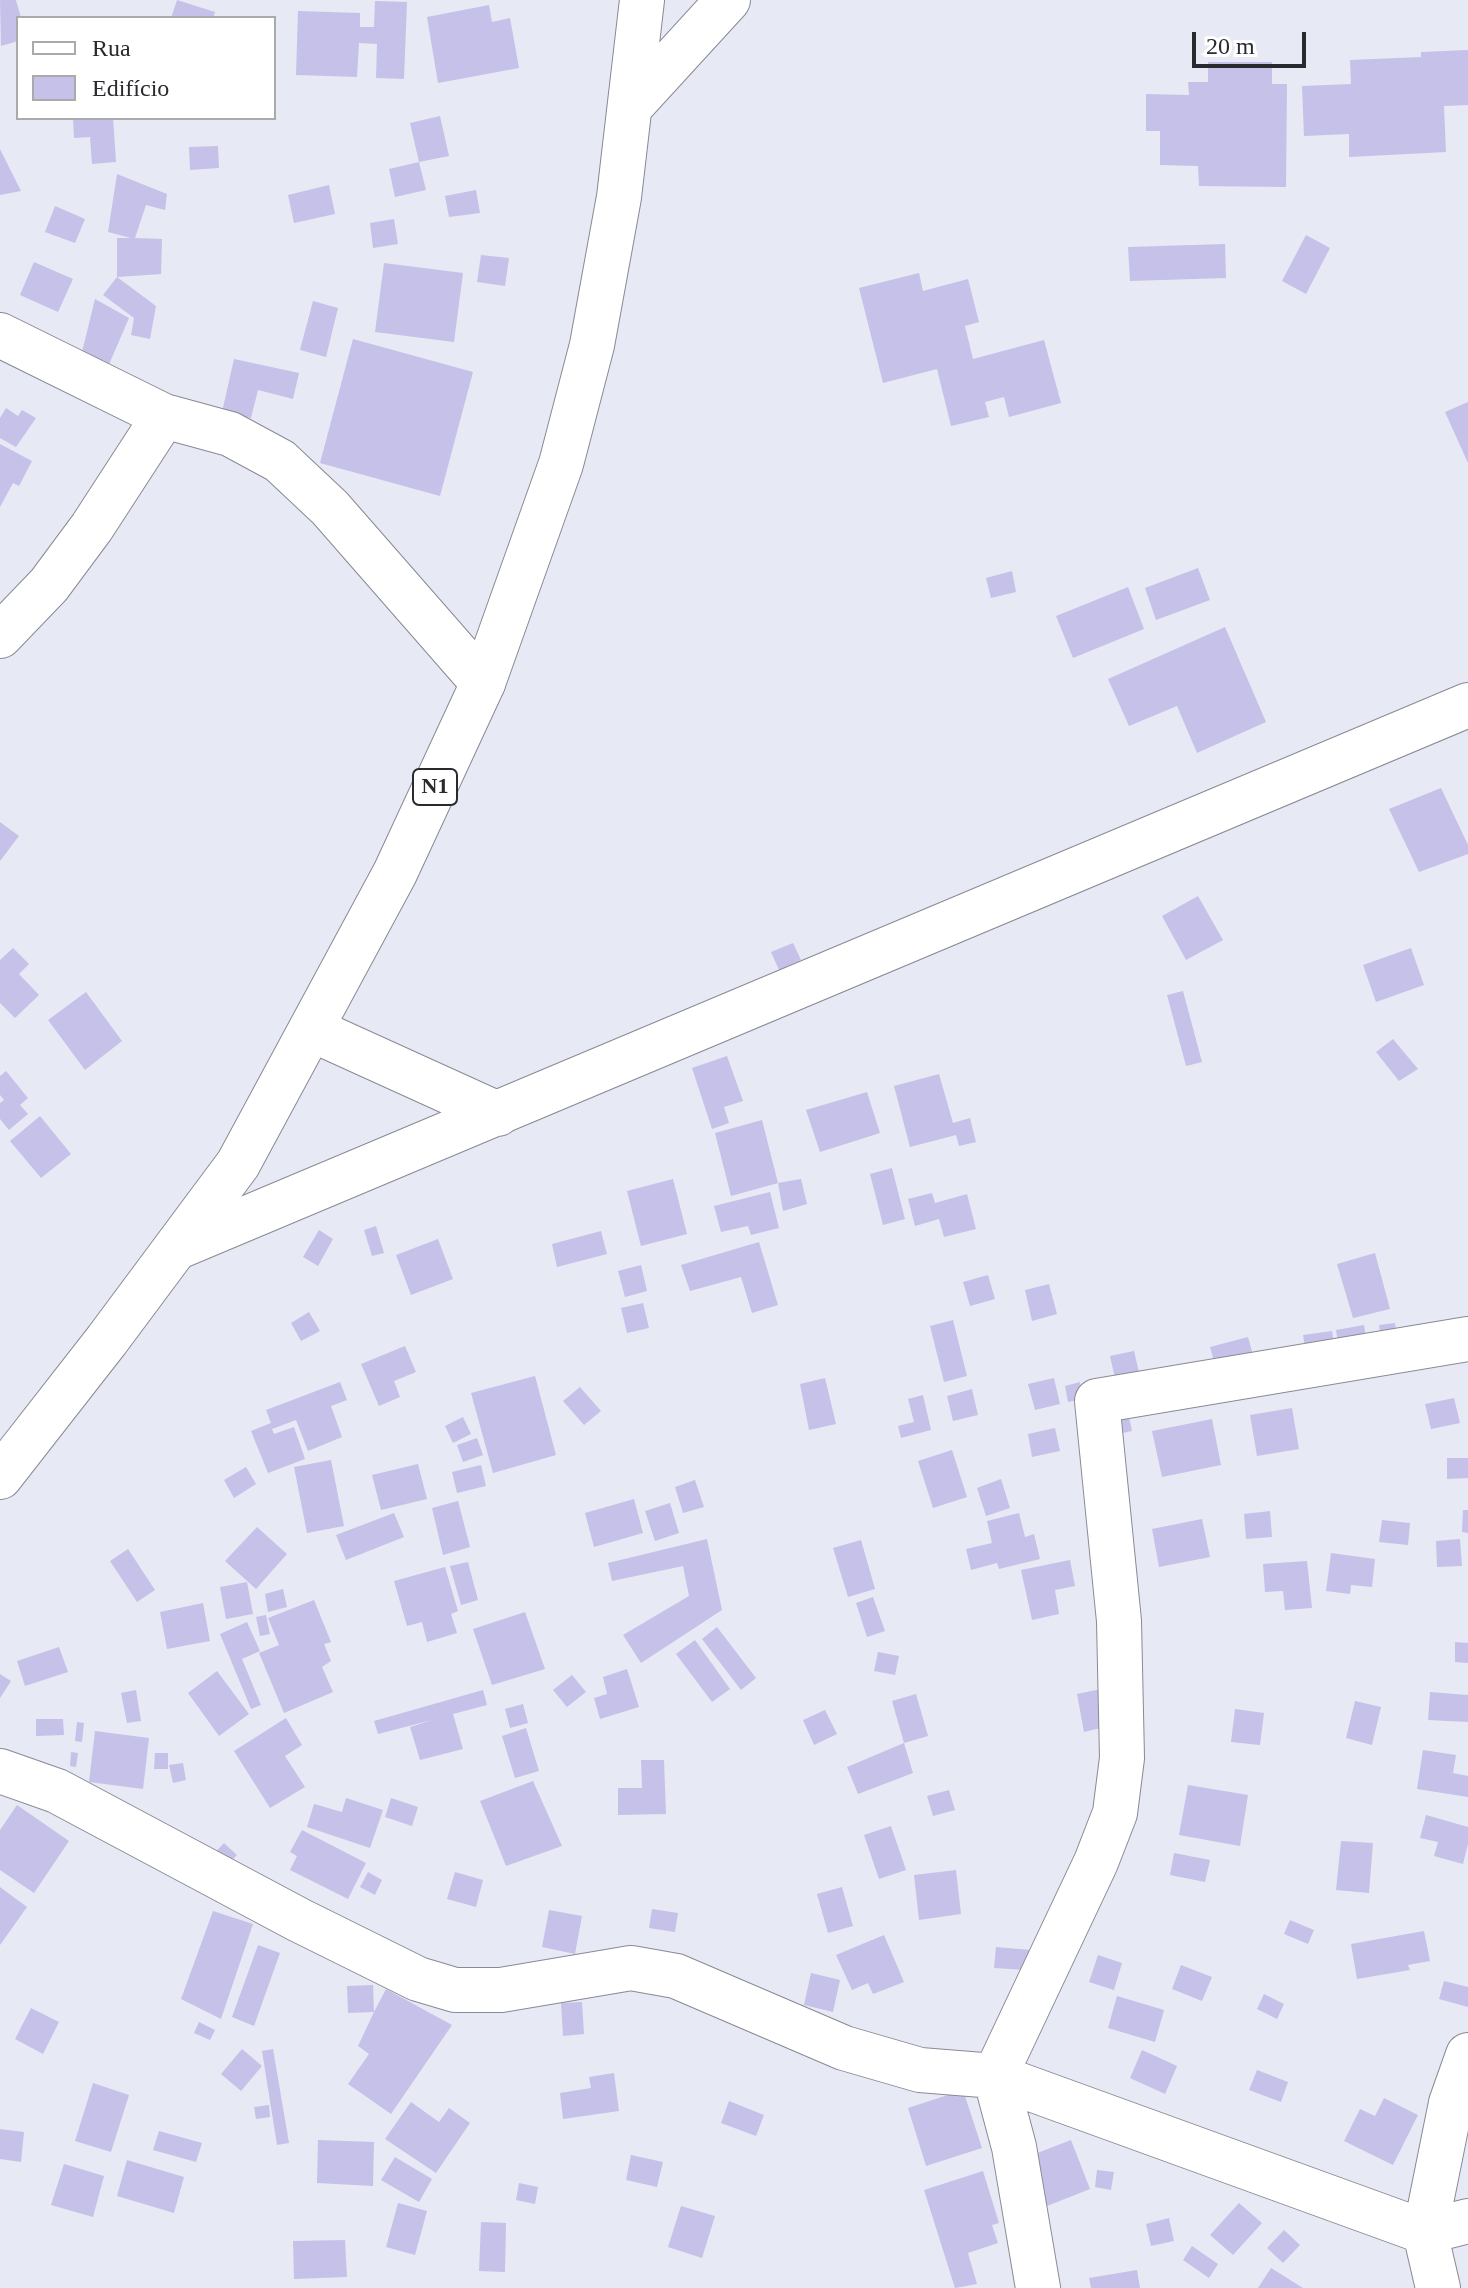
<!DOCTYPE html>
<meta charset="utf-8">
<style>
body{margin:0}
#map{position:relative;width:1468px;height:2288px;overflow:hidden;background:#e7e9f4;font-family:Georgia,serif}
canvas{display:block}
.legend{position:absolute;left:16px;top:16px;width:260px;height:104px;box-sizing:border-box;background:#fff;border:2px solid #a9aaab;margin:0;padding:10px 14px;list-style:none;font-size:24px;color:#292a2e}
.legend li{display:flex;align-items:center;gap:16px;height:40px}
.legend b{width:40px;border:2px solid #a9aaab}
.scale{position:absolute;left:1192px;top:32px;width:114px;height:36px;box-sizing:border-box;border:4px solid #292a2e;border-top:0;padding-left:10px;font-size:24px;line-height:28px;white-space:nowrap;color:#292a2e;-webkit-text-stroke:6px #fff;paint-order:stroke}
</style>
<div id="map">
<canvas width="1468" height="2288"></canvas>
<ul class="legend">
<li><b style="height:10px;background:#fff"></b>Rua</li>
<li><b style="height:22px;background:#c6c1e8"></b>Edifício</li>
</ul>
<div class="scale">20 m</div>
</div>
<script>
const ctx = document.querySelector('canvas').getContext('2d');
ctx.lineJoin = 'round';
function fill(path, color) { ctx.fillStyle = color; ctx.fill(path, 'evenodd'); }
const toPath = rows => new Path2D(rows.map(r => 'M' + r).join(''));
function trace(path, color, width, dash) { ctx.strokeStyle = color; ctx.lineWidth = width; ctx.lineCap = dash ? 'butt' : 'round'; ctx.setLineDash(dash || []); ctx.stroke(path); }
function write(font, color, halo, rows, align = 'center') {
  ctx.font = font + ' Georgia,serif'; ctx.lineWidth = 6; ctx.setLineDash([]); ctx.textBaseline = 'middle'; ctx.strokeStyle = halo; ctx.fillStyle = color; for (const [text, x, y, turn = 0] of rows) {
    ctx.save(); ctx.translate(x, y); ctx.rotate((+turn || 0) * Math.PI / 180); ctx.textAlign = isNaN(turn) ? turn : align; if (halo) ctx.strokeText(text, 0, 0); ctx.fillText(text, 0, 0); ctx.restore();
  }
}
fill(toPath([
 [0,0,16,0,21,18,18,18,18,41,1,46],
 [177,0,215,12,213,18,171,18],
 [375,1,407,2,404,79,376,78,377,44,359,43,357,77,296,75,298,11,360,13,360,27,374,27],
 [489,5,492,22,510,18,519,68,438,83,427,17],
 [1468,50,1468,105,1444,106,1446,152,1349,157,1349,134,1304,136,1302,86,1351,84,1350,60,1421,57,1421,52],
 [1208,62,1272,62,1272,84,1287,84,1286,187,1199,186,1198,166,1160,165,1160,131,1146,131,1146,94,1189,95,1188,82,1208,82],
 [440,116,449,156,419,162,410,123],
 [73,118,113,118,116,162,92,164,90,137,74,138],
 [218,146,219,168,190,170,189,147],
 [0,149,21,191,0,195],
 [419,162,426,190,395,197,389,169],
 [117,174,167,194,165,210,146,205,135,238,162,239,161,274,117,277,156,306,150,339,131,335,134,318,103,295,117,277,117,238,131,238,108,232],
 [329,185,335,214,294,223,288,195],
 [476,190,480,213,449,217,445,196],
 [55,206,85,219,75,243,45,232],
 [394,219,398,244,373,248,370,223],
 [1306,235,1330,248,1306,294,1282,281],
 [1225,244,1226,278,1130,281,1128,247],
 [481,255,509,258,505,286,477,282],
 [34,262,73,279,58,312,20,295],
 [384,263,463,273,454,342,375,332],
 [919,273,923,291,968,279,979,322,965,326,973,359,1044,340,1061,403,1009,417,1004,397,985,402,989,417,951,426,937,369,883,383,859,288],
 [95,299,129,318,107,369,80,360],
 [313,301,338,308,326,357,300,350],
 [353,339,473,372,440,496,320,463],
 [234,359,299,373,293,399,258,390,251,418,222,412],
 [1468,402,1468,463,1445,412],
 [6,408,18,416,22,410,36,418,16,447,0,438,0,418],
 [0,444,32,461,19,486,13,483,0,507],
 [1198,568,1210,600,1156,620,1145,588],
 [1012,571,1016,592,991,598,986,578],
 [1128,587,1144,629,1073,658,1056,616],
 [1225,627,1266,722,1197,753,1177,706,1129,726,1108,679],
 [1441,788,1468,845,1468,854,1419,872,1389,809],
 [0,822,19,836,0,861],
 [1198,896,1223,940,1186,960,1162,916],
 [793,943,801,960,779,970,771,952],
 [13,948,29,964,19,974,39,995,15,1018,0,1003,0,960],
 [1411,948,1424,985,1376,1002,1363,965],
 [1183,991,1202,1062,1186,1066,1167,995],
 [86,992,122,1041,85,1070,48,1020],
 [1393,1039,1418,1069,1399,1081,1376,1052],
 [727,1056,743,1101,724,1107,729,1123,712,1129,692,1068],
 [6,1071,28,1098,20,1105,28,1114,9,1130,0,1119,0,1103,4,1100,0,1095,0,1076],
 [939,1074,953,1123,970,1118,976,1142,959,1146,956,1135,910,1147,894,1086],
 [867,1092,880,1133,820,1152,806,1110],
 [40,1116,71,1154,41,1178,10,1141],
 [762,1120,778,1183,801,1179,807,1204,783,1211,778,1183,731,1196,715,1133],
 [892,1168,905,1219,883,1225,870,1174],
 [673,1179,687,1234,641,1246,627,1191],
 [770,1192,779,1228,751,1235,748,1226,721,1232,714,1206],
 [932,1193,935,1203,967,1194,976,1229,944,1237,939,1219,915,1226,908,1199],
 [376,1226,384,1253,372,1256,364,1230],
 [319,1230,333,1239,318,1266,303,1257],
 [601,1231,607,1254,557,1267,552,1244],
 [438,1239,453,1279,411,1295,396,1255],
 [759,1242,778,1305,752,1313,741,1277,690,1291,681,1265],
 [1375,1253,1390,1309,1353,1318,1337,1264],
 [641,1265,647,1291,625,1297,618,1271],
 [988,1275,995,1299,970,1306,963,1282],
 [1049,1284,1057,1314,1032,1321,1025,1290],
 [643,1303,649,1328,627,1333,621,1308],
 [309,1312,320,1331,301,1341,291,1323],
 [953,1320,967,1376,944,1382,930,1326],
 [1395,1323,1397,1338,1381,1340,1379,1325],
 [1364,1325,1367,1344,1339,1349,1336,1330],
 [1332,1331,1335,1350,1306,1353,1303,1335],
 [1248,1337,1254,1359,1216,1368,1210,1347],
 [405,1346,416,1372,394,1381,400,1397,379,1406,361,1364],
 [1134,1351,1139,1372,1115,1378,1110,1356],
 [535,1376,556,1455,493,1473,471,1393],
 [825,1378,836,1424,809,1430,800,1384],
 [1054,1378,1060,1404,1035,1410,1028,1384],
 [340,1382,347,1400,331,1406,342,1437,308,1451,296,1420,272,1429,274,1434,294,1427,305,1459,268,1473,251,1431,271,1423,266,1410],
 [1080,1382,1083,1399,1068,1402,1065,1386],
 [580,1387,601,1411,584,1425,563,1401],
 [972,1389,978,1415,953,1421,947,1396],
 [923,1395,931,1430,901,1438,898,1426,914,1422,908,1399],
 [1454,1398,1460,1423,1431,1429,1425,1404],
 [1127,1408,1132,1431,1113,1435,1108,1412],
 [1292,1408,1299,1449,1257,1456,1250,1415],
 [463,1417,471,1434,453,1443,445,1426],
 [1212,1419,1221,1465,1162,1477,1152,1431],
 [1055,1428,1060,1451,1032,1457,1028,1434],
 [477,1438,483,1455,463,1462,457,1445],
 [952,1450,967,1497,933,1508,918,1461],
 [1447,1458,1468,1458,1468,1478,1447,1479],
 [331,1460,344,1526,307,1533,294,1467],
 [418,1464,427,1499,381,1510,372,1475],
 [481,1465,486,1486,457,1493,452,1472],
 [246,1467,256,1484,234,1498,224,1480],
 [1001,1479,1010,1508,986,1516,977,1488],
 [695,1480,704,1507,683,1513,675,1487],
 [634,1499,643,1533,594,1547,585,1513],
 [458,1501,470,1547,443,1555,432,1508],
 [670,1503,679,1533,655,1541,645,1511],
 [1463,1510,1468,1510,1468,1533,1462,1532],
 [1270,1511,1272,1537,1246,1539,1244,1514],
 [394,1513,404,1537,346,1560,336,1535],
 [1019,1513,1025,1537,1034,1534,1040,1559,999,1569,997,1563,971,1570,966,1549,992,1543,987,1521],
 [1202,1519,1210,1557,1159,1567,1152,1529],
 [1382,1520,1410,1523,1408,1545,1379,1542],
 [257,1527,287,1554,256,1589,225,1561],
 [707,1539,722,1610,641,1663,623,1635,689,1596,683,1566,612,1581,608,1563],
 [1460,1539,1462,1566,1437,1567,1436,1541],
 [861,1540,875,1589,848,1597,833,1548],
 [128,1549,155,1590,137,1602,110,1561],
 [1331,1553,1375,1559,1372,1587,1351,1585,1350,1594,1326,1591],
 [1070,1560,1075,1586,1055,1590,1059,1614,1032,1620,1021,1570],
 [1307,1561,1312,1608,1285,1610,1283,1591,1265,1592,1263,1564],
 [468,1562,478,1600,461,1605,450,1566],
 [445,1567,458,1611,451,1614,457,1633,427,1642,422,1622,407,1626,394,1581],
 [247,1582,253,1614,226,1619,220,1587],
 [283,1589,287,1607,268,1612,265,1594],
 [873,1597,885,1631,867,1637,856,1603],
 [314,1600,331,1642,324,1644,331,1661,322,1667,333,1692,284,1713,259,1653,279,1645,268,1618],
 [203,1603,210,1641,167,1649,160,1612],
 [525,1612,545,1669,492,1685,473,1629],
 [266,1615,270,1634,260,1636,256,1617],
 [247,1622,260,1651,242,1659,261,1705,251,1709,220,1634],
 [717,1627,756,1678,741,1690,702,1639],
 [695,1640,730,1689,712,1702,676,1654],
 [1455,1642,1468,1643,1468,1663,1455,1662],
 [59,1647,68,1672,25,1686,17,1661],
 [878,1652,899,1656,895,1675,874,1671],
 [627,1669,639,1707,600,1719,594,1698,607,1694,603,1677],
 [217,1671,249,1714,219,1736,188,1693],
 [0,1674,11,1681,0,1698],
 [572,1675,586,1692,567,1707,553,1690],
 [1101,1689,1109,1726,1084,1732,1077,1694],
 [136,1690,141,1721,127,1723,121,1693],
 [483,1690,487,1705,453,1714,463,1749,420,1760,410,1727,432,1720,378,1734,374,1721],
 [1430,1692,1468,1695,1468,1722,1428,1720],
 [916,1694,928,1736,904,1743,892,1701],
 [1355,1701,1381,1707,1372,1745,1346,1738],
 [523,1704,528,1723,510,1728,505,1709],
 [1235,1709,1264,1713,1260,1745,1231,1742],
 [825,1710,837,1734,814,1745,803,1720],
 [286,1718,302,1745,285,1756,305,1787,270,1808,234,1751],
 [36,1719,63,1719,64,1735,36,1736],
 [77,1722,84,1723,82,1742,75,1741],
 [526,1728,539,1771,515,1778,502,1736],
 [95,1731,149,1738,143,1789,89,1782],
 [904,1743,913,1773,858,1794,847,1767],
 [1423,1750,1456,1755,1453,1773,1468,1776,1468,1797,1417,1789],
 [71,1752,78,1753,76,1767,70,1766],
 [155,1753,168,1753,168,1769,154,1769],
 [641,1760,664,1760,666,1814,618,1815,618,1788,642,1788],
 [183,1763,186,1780,173,1783,169,1765],
 [533,1781,562,1846,506,1866,480,1801],
 [1188,1785,1248,1795,1240,1846,1179,1835],
 [949,1790,955,1810,933,1816,927,1796],
 [346,1798,383,1810,370,1848,307,1827,314,1804,342,1812],
 [391,1798,418,1807,412,1826,385,1817],
 [17,1805,69,1841,34,1893,0,1870,0,1830],
 [1426,1815,1468,1827,1468,1844,1463,1864,1434,1856,1438,1842,1420,1838],
 [891,1826,906,1870,879,1879,864,1835],
 [302,1830,366,1863,348,1899,290,1870,297,1856,290,1852],
 [1341,1841,1373,1843,1369,1893,1336,1890],
 [224,1843,237,1855,222,1871,209,1859],
 [1174,1853,1210,1860,1205,1882,1170,1875],
 [956,1870,961,1914,919,1920,914,1875],
 [368,1872,382,1880,375,1895,360,1887],
 [455,1872,483,1880,476,1907,447,1899],
 [0,1887,27,1907,0,1945],
 [842,1887,853,1926,828,1933,817,1894],
 [652,1909,678,1913,675,1932,649,1928],
 [549,1910,582,1916,575,1954,542,1947],
 [213,1911,253,1924,221,2019,181,1999],
 [1290,1920,1314,1930,1308,1944,1284,1934],
 [1424,1931,1430,1961,1408,1965,1410,1970,1357,1979,1351,1944],
 [884,1935,904,1982,873,1994,868,1983,852,1990,836,1955],
 [258,1945,280,1953,254,2026,232,2017],
 [996,1947,1043,1951,1041,1971,994,1968],
 [1098,1955,1122,1963,1114,1990,1089,1982],
 [1181,1965,1212,1977,1202,2001,1172,1989],
 [811,1973,840,1980,833,2012,804,2005],
 [1444,1981,1468,1987,1468,2007,1439,1999],
 [373,1985,374,2012,386,1989,452,2025,391,2114,348,2084,369,2054,358,2046,374,2012,348,2013,347,1986],
 [1264,1994,1284,2004,1277,2019,1257,2009],
 [1117,1996,1164,2010,1155,2042,1108,2028],
 [582,2002,584,2034,563,2036,561,2003],
 [31,2008,59,2022,43,2054,15,2039],
 [199,2022,215,2030,210,2040,194,2033],
 [242,2049,262,2066,241,2091,221,2074],
 [273,2049,289,2143,277,2145,262,2051],
 [1142,2050,1177,2066,1165,2094,1130,2078],
 [1257,2070,1288,2082,1281,2102,1249,2090],
 [614,2073,619,2111,563,2119,560,2093,591,2088,589,2077],
 [93,2083,129,2095,111,2152,75,2141],
 [963,2090,982,2148,926,2166,908,2108],
 [1384,2098,1418,2115,1393,2165,1344,2141,1360,2109,1375,2116],
 [729,2101,764,2115,756,2136,721,2123],
 [411,2102,439,2122,449,2108,470,2123,436,2173,385,2139],
 [269,2105,270,2117,256,2119,254,2107],
 [0,2129,24,2132,21,2162,0,2159],
 [159,2131,202,2143,196,2162,153,2150],
 [318,2140,374,2142,373,2186,317,2183],
 [1071,2140,1090,2189,1047,2206,1027,2157],
 [631,2155,663,2162,657,2187,626,2180],
 [395,2157,432,2179,419,2202,381,2180],
 [127,2160,184,2177,174,2213,117,2196],
 [64,2164,104,2176,93,2217,51,2205],
 [1097,2170,1114,2172,1111,2190,1095,2187],
 [983,2171,999,2223,992,2225,998,2243,968,2253,977,2284,955,2288,924,2190],
 [519,2183,538,2187,535,2204,516,2200],
 [398,2203,427,2211,415,2255,386,2247],
 [1239,2203,1262,2223,1233,2255,1210,2235],
 [681,2206,715,2216,702,2258,668,2247],
 [1169,2218,1174,2241,1151,2246,1146,2224],
 [481,2222,506,2223,505,2272,479,2271],
 [1284,2230,1300,2245,1283,2263,1267,2248],
 [345,2240,347,2277,294,2279,293,2241],
 [1192,2246,1218,2264,1209,2278,1183,2260],
 [1271,2268,1303,2288,1258,2288],
 [1137,2270,1140,2288,1091,2288,1089,2278]
]), '#c6c1e8');
const minor = toPath([
 [0,335,164,416,230,434,280,461,330,508,483,683],
 [0,636,49,585,92,527,164,416],
 [313,1030,498,1114],
 [178,1247,1468,705],
 [0,1771,57,1791,299,1920,418,1979,455,1990,501,1990,631,1968,676,1976,844,2048,920,2070,995,2076,1425,2232,1468,2221],
 [1038,2288,1014,2147,995,2076,1096,1862,1115,1813,1122,1758,1119,1621,1097,1401,1468,1339],
 [1438,2288,1425,2232,1451,2103,1468,2055]
]);
const tertiary = toPath([
 [630,107,728,0]
]);
const trunk = toPath([
 [0,1477,107,1340,238,1164,395,873,483,683,561,464,592,345,619,197,642,0]
]);
trace(minor, '#888a94', 46);
trace(tertiary, '#888a94', 46);
trace(trunk, '#888a94', 46);
trace(minor, '#fff', 44);
trace(tertiary, '#fff', 44);
trace(trunk, '#fff', 44);
for (const [x, y, w] of [
 [435,787,44]
]) { const box = new Path2D(); box.roundRect(x - w / 2, y - 18, w, 36, 6); ctx.fillStyle = '#fff'; ctx.fill(box); trace(box, '#292a2e', 2); }
write('bold 22px', '#292a2e', null, [
 ["N1",435,787]
]);
</script>
